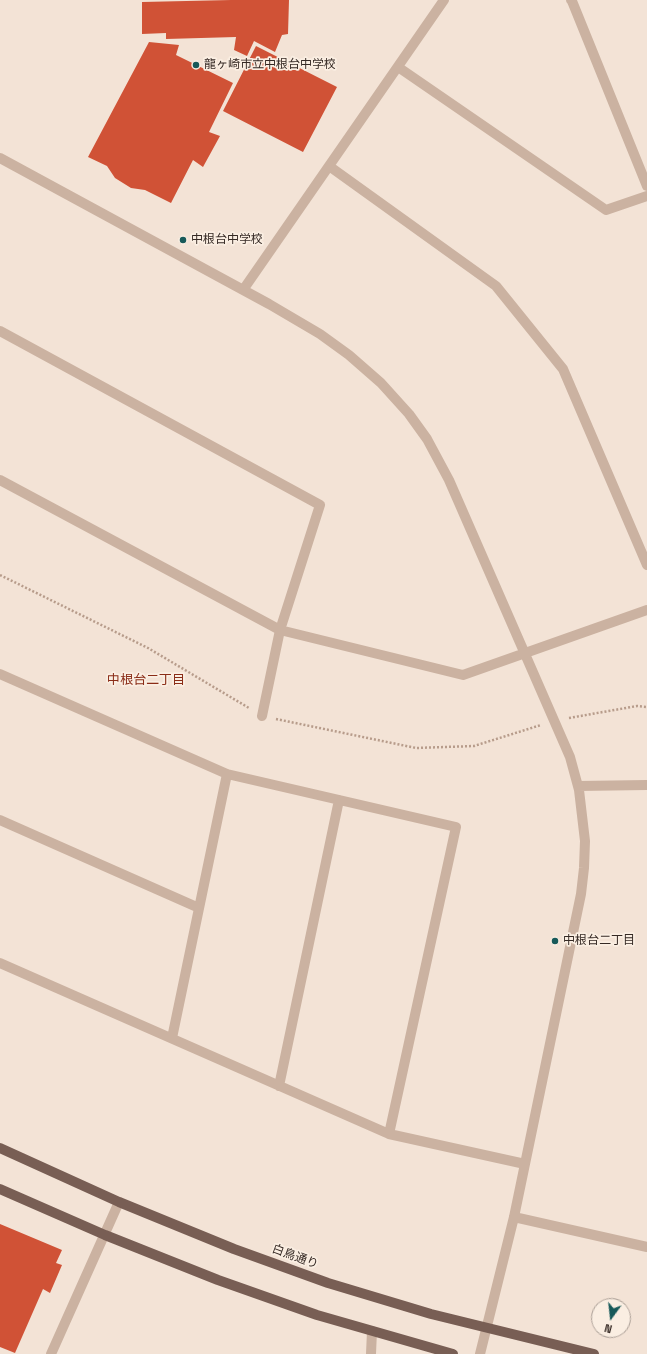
<!DOCTYPE html>
<meta charset="utf-8">
<style>
body{margin:0}
#map{position:relative;width:647px;height:1354px;overflow:hidden;background:#f3e3d6;font-family:"Space Grotesk",sans-serif}
canvas{display:block}
.north{position:absolute;left:591px;top:1298px;width:40px;height:40px;box-sizing:border-box;background:#faeee2;border:1px solid #ab9f96;border-radius:50%;rotate:195deg;font-size:11px;font-weight:700;line-height:16px;text-align:center;color:#352924}
.north::after{content:'';display:block;margin:auto;width:14px;height:18px;background:#175959;clip-path:polygon(50% 0,100% 100%,50% 72%,0 100%)}
</style>
<div id="map">
<canvas width="647" height="1354"></canvas>
<div class="north">N</div>
</div>
<script>
const ctx = document.querySelector('canvas').getContext('2d');
ctx.lineJoin = 'round';
function fill(path, color) { ctx.fillStyle = color; ctx.fill(path, 'evenodd'); }
const toPath = rows => new Path2D(rows.map(r => 'M' + r).join(''));
function trace(path, color, width, dash) { ctx.strokeStyle = color; ctx.lineWidth = width; ctx.lineCap = dash ? 'butt' : 'round'; ctx.setLineDash(dash || []); ctx.stroke(path); }
function write(font, color, halo, rows, align = 'center') {
  ctx.font = font + ' "Space Grotesk","Noto Sans JP",sans-serif'; ctx.lineWidth = 3.5; ctx.setLineDash([]); ctx.textBaseline = 'middle'; ctx.strokeStyle = halo; ctx.fillStyle = color; for (const [text, x, y, turn = 0] of rows) {
    ctx.save(); ctx.translate(x, y); ctx.rotate((+turn || 0) * Math.PI / 180); ctx.textAlign = isNaN(turn) ? turn : align; if (halo) ctx.strokeText(text, 0, 0); ctx.fillText(text, 0, 0); ctx.restore();
  }
}
fill(toPath([
 [231,0,289,0,288,34,282,35,275,52,254,41,247,56,234,50,236,37,166,39,166,33,142,34,142,2],
 [149,42,179,45,176,55,233,83,209,132,220,136,203,167,193,160,171,203,145,190,131,188,115,178,107,166,88,157],
 [256,46,337,87,303,152,223,111],
 [0,1224,62,1250,56,1263,62,1265,50,1293,43,1289,15,1353,0,1347]
]), '#d05236');
trace(toPath([
 [0,575,148,648,249,708],
 [569,718,637,706,647,707],
 [276,719,416,748,474,746,541,725]
]), '#b79c8b', 2.5, [2, 2]);
trace(toPath([
 [571,0,572,1,647,186],
 [398,67,606,210,647,196],
 [0,158,269,304,320,334,349,355,381,383,409,414,427,439,449,480,570,757,579,790,585,841,584,868,581,894,514,1217,480,1354],
 [329,166,496,286,563,369,647,565],
 [243,290,444,0],
 [0,331,320,505,280,630,262,716],
 [0,480,280,630,463,675,647,610],
 [0,674,227,774,456,827,389,1134],
 [578,786,647,785],
 [0,820,199,908],
 [0,963,389,1134,525,1164],
 [172,1038,227,774],
 [279,1086,339,800],
 [514,1217,647,1247],
 [51,1354,119,1202],
 [371,1354,372,1331]
]), '#cbb2a1', 10);
trace(toPath([
 [0,1148,119,1202,234,1249,328,1283,431,1314,594,1354],
 [0,1189,105,1235,218,1280,317,1315,453,1354]
]), '#785e54', 10);
for (const [x, y, r, color] of [
 [196,65,4,"#175959"],
 [183,240,4,"#175959"],
 [555,941,4,"#175959"]
]) { const dot = new Path2D(); dot.arc(x, y, r, 0, 2 * Math.PI); ctx.fillStyle = color; ctx.fill(dot); trace(dot, '#faeee2', 1.5); }
write('12px', '#352924', '#faeee2', [
 ["龍ヶ崎市立中根台中学校",204,65],
 ["中根台中学校",191,240],
 ["中根台二丁目",563,941]
], 'left');
write('12px', '#352924', '#faeee2', [
 ["白鳥通り",295,1257,20]
]);
write('13px', '#8a2c17', '#faeee2', [
 ["中根台二丁目",146,680]
]);
</script>
